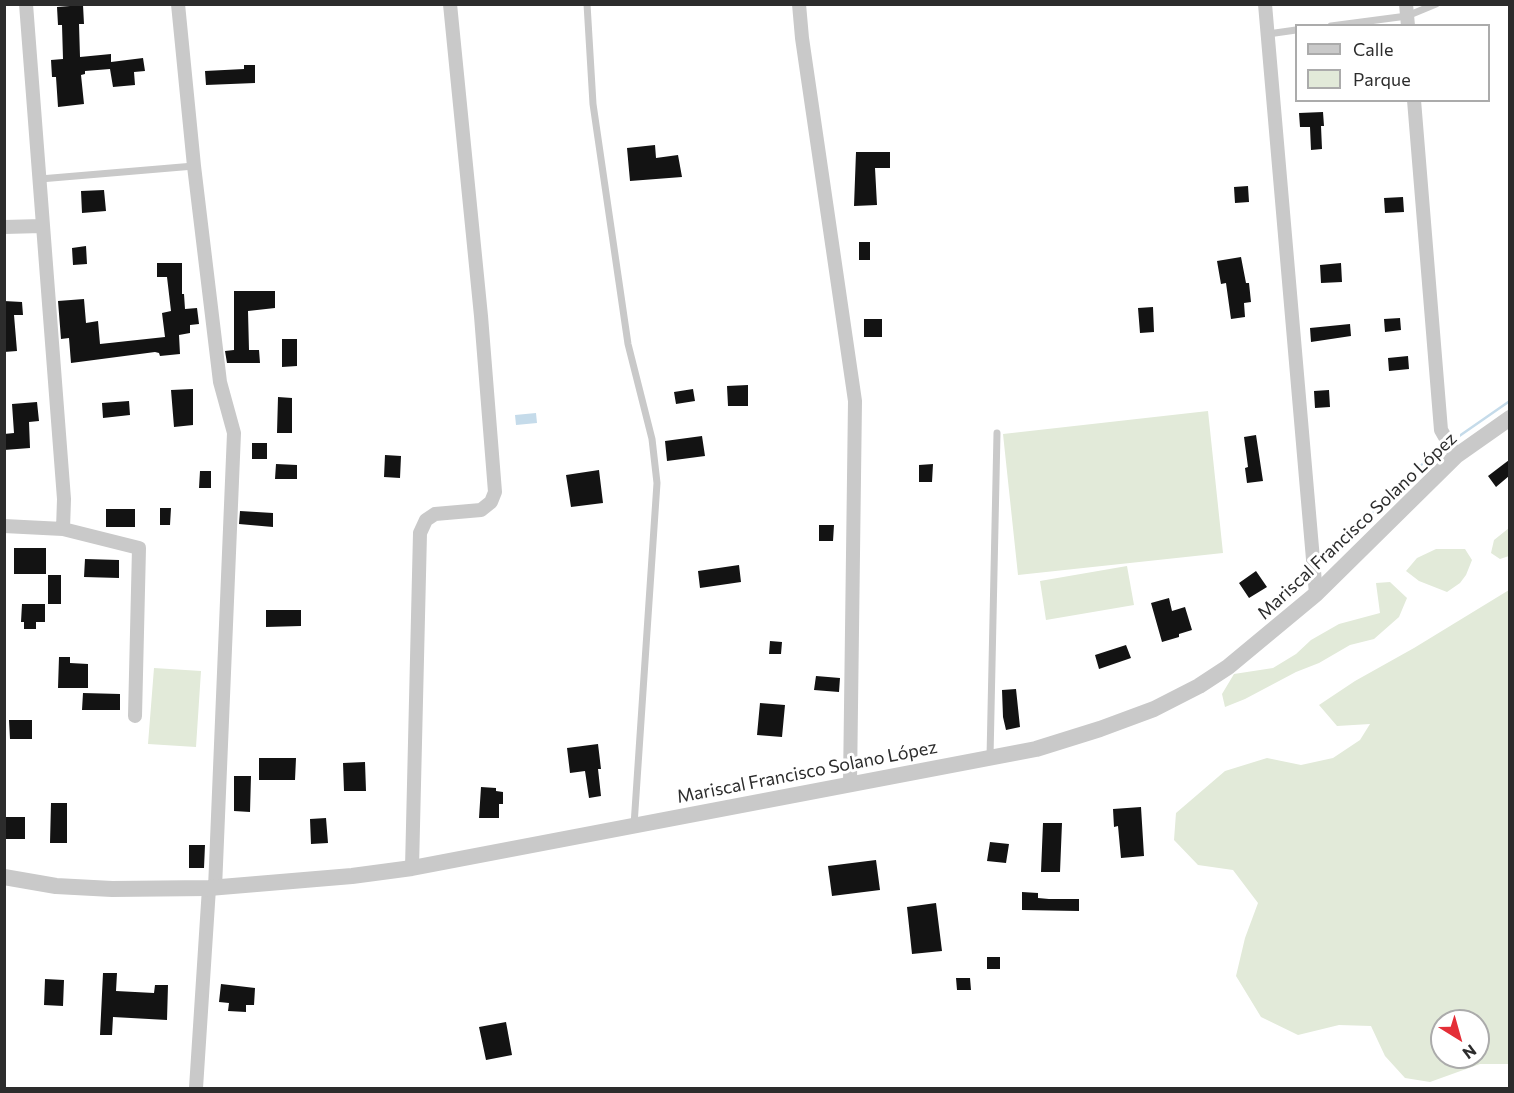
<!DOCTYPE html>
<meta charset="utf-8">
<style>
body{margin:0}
#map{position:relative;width:1514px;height:1093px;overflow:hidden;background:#fff;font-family:Commissioner,sans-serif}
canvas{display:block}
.frame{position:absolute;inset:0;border:6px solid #2c2c2c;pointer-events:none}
.legend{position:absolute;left:1295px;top:24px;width:195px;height:78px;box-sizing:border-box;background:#fff;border:2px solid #ababab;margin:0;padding:8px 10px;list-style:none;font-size:18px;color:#2c2c2c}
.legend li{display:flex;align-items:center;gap:12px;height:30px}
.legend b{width:30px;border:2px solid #ababab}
.north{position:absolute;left:1430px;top:1009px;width:60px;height:60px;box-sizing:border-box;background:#fff;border:2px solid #ababab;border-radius:50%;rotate:143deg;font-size:16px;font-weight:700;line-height:24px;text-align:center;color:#2c2c2c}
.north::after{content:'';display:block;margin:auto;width:21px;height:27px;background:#e42e37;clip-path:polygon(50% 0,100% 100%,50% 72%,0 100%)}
</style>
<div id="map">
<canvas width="1514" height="1093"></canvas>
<div class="frame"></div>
<ul class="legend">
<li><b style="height:8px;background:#c9c9c9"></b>Calle</li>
<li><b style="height:16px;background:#e2ead9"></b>Parque</li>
</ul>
<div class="north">N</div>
</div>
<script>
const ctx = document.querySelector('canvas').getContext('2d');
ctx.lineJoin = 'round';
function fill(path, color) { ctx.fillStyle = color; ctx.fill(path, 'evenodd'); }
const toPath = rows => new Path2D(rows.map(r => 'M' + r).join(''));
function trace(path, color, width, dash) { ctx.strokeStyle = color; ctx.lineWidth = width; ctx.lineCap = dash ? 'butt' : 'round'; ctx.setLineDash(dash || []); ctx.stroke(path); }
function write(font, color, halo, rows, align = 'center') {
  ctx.font = font + ' Commissioner,sans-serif'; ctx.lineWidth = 6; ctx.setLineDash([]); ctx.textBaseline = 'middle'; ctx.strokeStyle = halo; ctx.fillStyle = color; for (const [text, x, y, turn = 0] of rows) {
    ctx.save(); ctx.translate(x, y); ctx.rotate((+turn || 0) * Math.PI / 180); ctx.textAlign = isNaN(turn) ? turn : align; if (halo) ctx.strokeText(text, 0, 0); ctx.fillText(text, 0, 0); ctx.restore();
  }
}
fill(toPath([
 [1208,411,1223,553,1018,575,1003,434],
 [1509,528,1509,556,1500,559,1491,553,1494,540],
 [1436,549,1465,549,1472,560,1466,575,1460,583,1447,592,1419,581,1406,571,1417,558],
 [1127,566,1134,605,1046,620,1040,581],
 [1390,582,1407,598,1399,617,1374,639,1350,645,1319,663,1296,672,1245,699,1225,707,1222,694,1234,674,1273,668,1296,654,1311,640,1339,624,1380,613,1376,583],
 [1509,590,1509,1064,1480,1064,1430,1082,1405,1078,1385,1056,1371,1026,1339,1025,1298,1035,1261,1017,1236,976,1245,938,1258,903,1233,870,1198,865,1174,840,1176,813,1225,771,1267,758,1301,765,1333,758,1360,740,1370,724,1337,726,1319,705,1355,681,1414,648],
 [1442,1021,1478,1021,1478,1057,1442,1057],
 [154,668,201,671,196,747,148,744]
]), '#e2ead9');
fill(toPath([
 [1509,400,1509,403,1460,437,1460,434],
 [536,413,537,423,516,425,515,415],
 [1428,457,1429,459,1323,563,1322,561]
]), '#c5dbea');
fill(toPath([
 [83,5,84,24,79,24,80,57,111,54,111,62,143,58,145,71,134,72,135,85,113,87,110,69,85,71,85,74,81,75,84,104,58,107,56,77,52,77,51,60,63,59,62,25,58,25,57,7],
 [244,65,255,65,255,83,206,85,205,71,244,69],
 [1323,112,1324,126,1321,126,1322,149,1311,150,1310,127,1300,127,1299,113],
 [655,145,656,158,678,155,682,177,630,181,627,148],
 [856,152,890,152,890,168,875,168,877,205,854,206],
 [1248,186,1249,202,1235,203,1234,187],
 [104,190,106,211,82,213,81,191],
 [1403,197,1404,212,1385,213,1384,198],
 [859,242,870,242,870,260,859,260],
 [86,246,87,264,73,265,72,248],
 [1241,257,1246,283,1249,283,1251,302,1244,303,1245,317,1231,319,1226,283,1221,284,1217,261],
 [157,263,182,263,182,294,184,294,185,309,197,308,199,324,190,325,190,333,179,335,180,354,160,356,159,353,155,352,71,363,69,338,61,339,58,301,84,299,86,323,98,321,100,344,165,337,162,313,171,311,167,277,157,277],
 [1341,263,1342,282,1321,283,1320,265],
 [234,291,275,291,275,308,248,311,249,350,259,350,260,363,227,363,225,351,234,350],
 [4,301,22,302,23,315,14,315,17,351,4,352],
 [1153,307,1154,332,1140,333,1138,308],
 [1400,318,1401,330,1385,332,1384,319],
 [864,319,882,319,882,337,864,337],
 [1350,324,1351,336,1311,342,1310,328],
 [282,339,297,339,297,366,282,367],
 [1408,356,1409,369,1389,371,1388,358],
 [748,385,748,406,728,406,727,386],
 [193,389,193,425,174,427,171,390],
 [693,389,695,401,676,404,674,392],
 [1329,390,1330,407,1315,408,1314,391],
 [278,397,292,398,292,433,277,433],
 [129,401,130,415,103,418,102,403],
 [37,402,39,421,29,422,30,448,4,450,4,434,14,433,12,404],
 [1256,435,1263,481,1247,483,1245,468,1248,467,1244,437],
 [702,436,705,456,667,461,665,441],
 [252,443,267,443,267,459,252,459],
 [385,455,401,456,400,478,384,477],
 [1509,460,1509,476,1496,487,1488,476],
 [276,464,297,465,297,479,275,479],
 [933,464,932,482,919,482,919,465],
 [599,470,603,503,571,507,566,475],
 [200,471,211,471,211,488,199,488],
 [160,508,171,508,170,525,160,525],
 [106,509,135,509,135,527,106,527],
 [240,511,273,513,273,527,239,524],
 [819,525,834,525,833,541,819,541],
 [14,548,46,548,46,574,14,574],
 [85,559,119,560,119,578,84,577],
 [739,565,741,582,700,588,698,571],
 [1256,571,1267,587,1249,598,1239,583],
 [48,575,61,575,61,604,48,604],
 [1169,598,1172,611,1185,607,1192,630,1179,634,1179,637,1162,642,1151,603],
 [22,604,45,604,45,622,36,622,36,629,24,629,24,622,21,622],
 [266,610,301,610,301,626,266,627],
 [770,641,782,642,781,654,769,654],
 [1126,645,1131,658,1099,669,1095,655],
 [59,657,70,657,70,663,88,664,88,688,58,688],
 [816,676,840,678,839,692,814,690],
 [1016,689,1020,727,1006,730,1003,717,1002,690],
 [83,693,120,694,120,710,82,710],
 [760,703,785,705,782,737,757,735],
 [9,720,32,720,32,739,10,739],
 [598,744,601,769,598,769,601,796,589,798,585,771,570,773,567,748],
 [259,758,296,758,295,780,259,780],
 [365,762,366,791,344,791,343,763],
 [234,776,251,776,250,812,234,811],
 [481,787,496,788,496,791,503,792,503,804,499,804,499,818,479,818],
 [51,803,67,803,67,843,50,843],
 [1141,807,1144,856,1121,858,1118,826,1114,827,1113,809],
 [4,817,25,817,25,839,4,839],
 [326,818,328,843,311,844,310,819],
 [1043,823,1062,823,1060,872,1041,872],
 [990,842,1009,844,1006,863,987,861],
 [189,845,205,845,204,868,189,868],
 [876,860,880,890,832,896,828,866],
 [1022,892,1038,893,1038,898,1049,899,1079,899,1079,911,1022,910],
 [936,903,942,951,912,954,907,907],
 [987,957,1000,957,1000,969,987,969],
 [103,973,117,973,116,991,154,993,155,985,168,985,167,1020,113,1017,112,1035,100,1035],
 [956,978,970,978,971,990,957,990],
 [45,979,64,980,63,1006,44,1005],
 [221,984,255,988,254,1005,246,1005,246,1012,228,1011,229,1003,219,1002],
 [506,1022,512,1055,486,1060,479,1027]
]), '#131313');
trace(toPath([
 [587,4,593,104,628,344,652,439,657,483,634,825],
 [1331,26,1407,16,1436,4],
 [1268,34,1296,30],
 [40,179,194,166],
 [990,757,997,433]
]), '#c9c9c9', 7);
trace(toPath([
 [26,4,64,499,63,529],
 [178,4,194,166,220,382,234,433,215,888],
 [799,4,802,38,855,401,850,783],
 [1265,4,1316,594],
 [1406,4,1408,26],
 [1414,100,1441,430,1456,456],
 [4,227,42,226],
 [4,526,63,529,139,548,135,716],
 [412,868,420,533,426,520,435,514,481,510,491,502,495,492,481,316,450,4],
 [196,1088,209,888]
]), '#c9c9c9', 14);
trace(toPath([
 [4,877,56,886,112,889,209,888,352,876,412,868,1036,749,1100,729,1154,709,1199,686,1228,667,1316,594,1456,456,1510,418]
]), '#c9c9c9', 16);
write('18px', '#2c2c2c', '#fff', [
 ["Mariscal Francisco Solano López",1357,526,-43],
 ["Mariscal Francisco Solano López",807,772,-11]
]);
</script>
